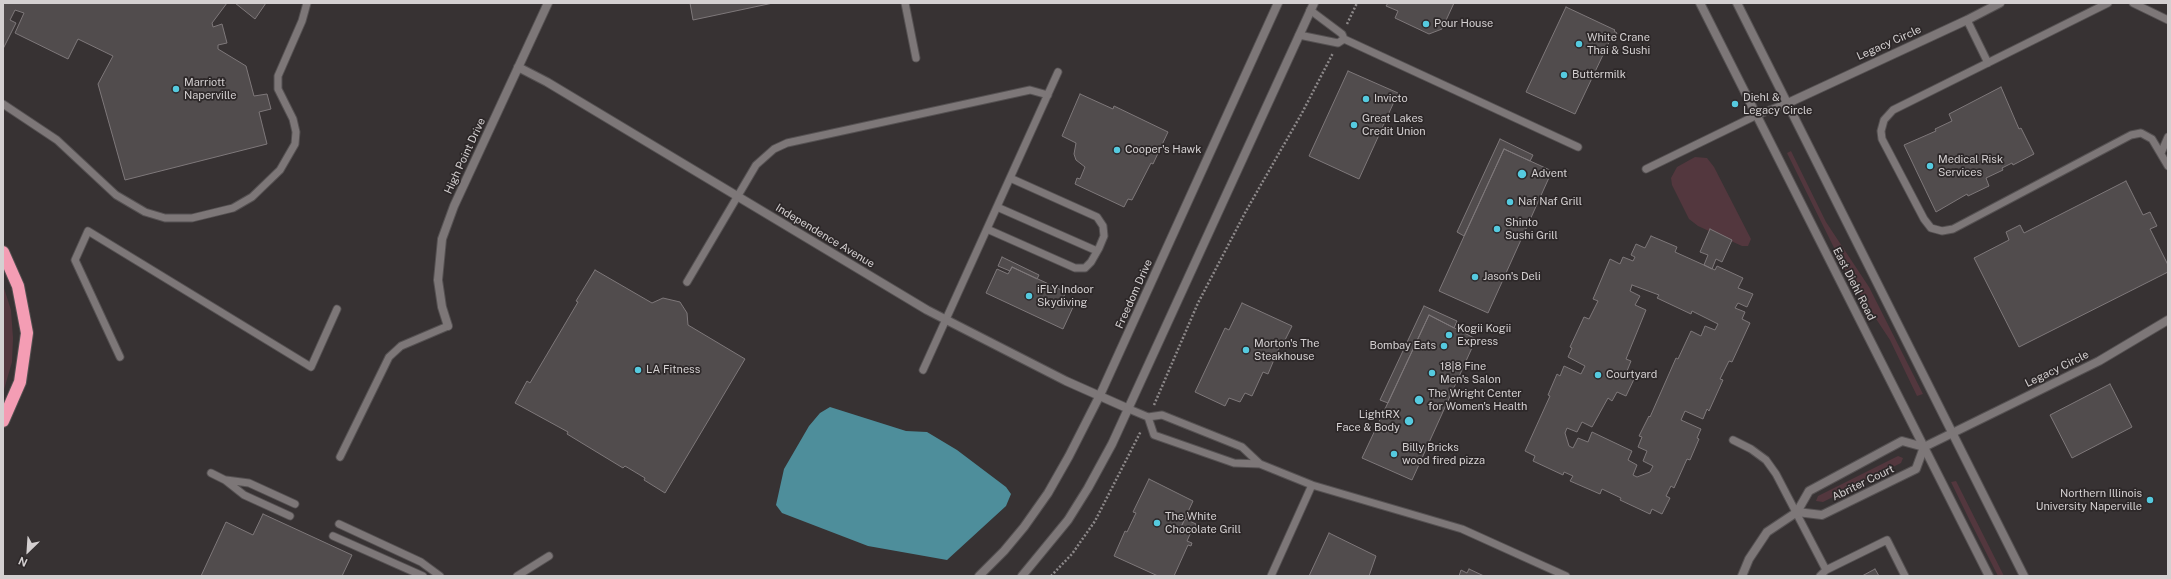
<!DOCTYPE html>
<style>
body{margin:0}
#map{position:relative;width:2171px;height:579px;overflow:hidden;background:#373233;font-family:"Public Sans",sans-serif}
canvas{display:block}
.frame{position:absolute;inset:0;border:4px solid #d4d0d1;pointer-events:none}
.north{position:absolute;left:8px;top:531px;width:40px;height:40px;-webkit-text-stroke:3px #2d2829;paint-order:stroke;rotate:205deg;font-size:11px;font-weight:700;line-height:16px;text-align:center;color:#d4d0d1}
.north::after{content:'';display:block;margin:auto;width:14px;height:18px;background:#d4d0d1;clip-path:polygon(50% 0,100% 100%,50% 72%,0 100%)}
</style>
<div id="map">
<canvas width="2171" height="579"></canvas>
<div class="frame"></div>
<div class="north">N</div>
</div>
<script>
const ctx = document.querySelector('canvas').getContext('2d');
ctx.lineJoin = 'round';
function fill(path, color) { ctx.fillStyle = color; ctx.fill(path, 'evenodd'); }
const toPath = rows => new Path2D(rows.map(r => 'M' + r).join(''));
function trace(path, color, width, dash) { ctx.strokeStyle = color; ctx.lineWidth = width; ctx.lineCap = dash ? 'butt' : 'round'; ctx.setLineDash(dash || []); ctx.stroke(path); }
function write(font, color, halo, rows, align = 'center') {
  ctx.font = font + ' "Public Sans",sans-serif'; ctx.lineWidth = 3.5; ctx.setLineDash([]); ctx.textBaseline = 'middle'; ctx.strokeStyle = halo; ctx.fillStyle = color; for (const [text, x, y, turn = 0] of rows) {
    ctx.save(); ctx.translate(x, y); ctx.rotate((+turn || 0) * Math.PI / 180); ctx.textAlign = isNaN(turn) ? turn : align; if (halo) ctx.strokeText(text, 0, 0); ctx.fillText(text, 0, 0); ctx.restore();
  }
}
fill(toPath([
 [1791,151,1826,222,1869,287,1923,394,1917,396,1890,340,1849,278,1787,153],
 [1695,157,1707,158,1714,167,1751,239,1748,246,1742,246,1698,226,1689,219,1672,185,1671,178,1677,167],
 [3,285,11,310,13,338,12,362,3,393],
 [1898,456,1903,458,1901,463,1823,502,1816,501,1818,496],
 [1956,481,2004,576,1998,576,1970,521,1951,482]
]), '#53373e');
fill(toPath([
 [830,407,906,431,927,432,957,450,1006,487,1011,494,1006,506,947,560,868,546,782,513,776,505,784,469,809,426,820,413]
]), '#4e8e9b');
const building = toPath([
 [3,3,227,3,212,23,213,27,222,24,227,43,218,45,218,49,246,66,254,96,267,94,271,109,259,112,267,144,125,180,98,84,113,56,78,39,68,59,15,33,24,13,15,10,10,20,16,23,3,49,3,3],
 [235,3,266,3,255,19,235,3],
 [690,3,773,3,693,20,690,3],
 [1388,3,1454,3,1442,29,1429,34,1395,18,1398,11,1386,6,1388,3],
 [1566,7,1615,30,1614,31,1617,33,1614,40,1611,38,1575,114,1526,92,1566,7],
 [1348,71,1398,93,1359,179,1309,156,1348,71],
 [2001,87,2019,129,2021,128,2034,154,2013,165,2012,163,2002,168,2003,170,1986,178,1989,186,1968,196,1967,194,1936,212,1904,145,1936,131,1935,129,1952,121,1949,114,2001,87],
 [1080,94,1113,109,1114,106,1168,132,1153,164,1151,163,1132,200,1128,199,1124,207,1075,184,1077,178,1080,179,1085,167,1076,160,1074,154,1076,143,1062,136,1080,94],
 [1500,139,1533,155,1530,161,1504,149,1464,236,1457,232,1500,139],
 [1504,149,1552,171,1488,313,1439,291,1504,149],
 [2126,181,2143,215,2150,212,2157,226,2150,229,2168,265,2168,272,2019,347,1974,258,2009,240,2006,232,2020,225,2024,233,2126,181],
 [1710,229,1732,240,1722,262,1716,259,1712,269,1704,265,1708,255,1700,252,1710,229],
 [1651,236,1677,247,1675,252,1715,270,1717,266,1743,278,1738,288,1753,294,1747,307,1738,303,1735,308,1745,312,1742,319,1750,323,1732,362,1729,361,1720,379,1723,380,1709,411,1707,409,1703,419,1685,411,1681,420,1701,429,1697,438,1699,439,1690,460,1687,459,1674,488,1671,486,1666,496,1670,498,1662,514,1652,509,1650,514,1620,500,1621,498,1602,489,1600,494,1570,481,1573,476,1564,472,1563,475,1533,461,1535,456,1525,451,1550,396,1548,395,1557,374,1560,376,1564,366,1581,374,1585,366,1568,357,1572,348,1570,347,1584,317,1589,319,1598,301,1593,299,1610,259,1620,264,1623,257,1633,261,1635,257,1631,255,1636,244,1645,248,1651,236],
 [1632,285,1659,295,1657,298,1691,314,1692,311,1718,324,1715,330,1705,326,1701,336,1691,331,1678,359,1676,358,1650,417,1649,416,1639,436,1642,437,1638,447,1647,451,1643,461,1653,466,1650,472,1637,477,1633,475,1637,465,1628,460,1632,451,1592,432,1588,442,1578,438,1573,448,1569,446,1565,433,1567,428,1577,432,1582,422,1592,427,1608,398,1612,401,1617,392,1626,396,1636,375,1627,371,1631,361,1626,359,1646,310,1635,305,1640,296,1630,291,1632,285],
 [1002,257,1039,275,1037,279,1012,267,1010,271,998,266,1002,257],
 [1012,267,1066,292,1062,300,1074,305,1063,329,986,293,997,269,1008,274,1012,267],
 [595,270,652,303,663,298,680,302,687,313,688,325,745,359,665,493,644,480,645,478,625,466,623,468,567,434,568,432,515,403,527,381,530,383,578,302,576,301,595,270],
 [1242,303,1292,326,1283,344,1281,343,1268,374,1263,372,1252,396,1245,393,1240,402,1229,398,1225,406,1195,392,1225,328,1229,330,1242,303],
 [1424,306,1457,321,1454,328,1429,315,1388,403,1380,400,1424,306],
 [1429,315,1476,339,1412,480,1362,458,1429,315],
 [2110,384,2132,427,2072,458,2050,415,2110,384],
 [1149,479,1193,501,1181,527,1191,532,1187,541,1192,543,1191,546,1188,545,1174,576,1158,576,1114,556,1125,531,1127,532,1136,513,1133,512,1149,479],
 [263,514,352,555,342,576,201,576,226,522,253,535,263,514],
 [1185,519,1196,524,1192,533,1181,527,1185,519],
 [1329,533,1376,556,1369,576,1309,576,1329,533],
 [1469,569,1484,576,1459,576,1461,570,1467,573,1469,569],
 [1875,569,1879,576,1862,576,1875,569]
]);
fill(building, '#514c4d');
trace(building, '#7e787a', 1);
const service = toPath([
 [905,3,916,58],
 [2108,3,1893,110,1884,120,1881,131,1882,139,1924,219,1931,228,1942,231,1953,229,2131,135,2141,133,2152,139,2168,166],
 [2133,3,2168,20],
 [1310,10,1342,34,1344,39,1578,147],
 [1967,20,1988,63],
 [1299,35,1338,43,1344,39],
 [3,104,57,140,116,195,145,212,165,218,192,218,233,208,252,197,280,170,295,144,296,132,293,119,278,89,278,76,302,21,307,3],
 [2161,153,2168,137],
 [1646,169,1757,115,1788,103],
 [997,207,1097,251],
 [987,229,1075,268,1085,268,1091,262,1099,248,1104,236,1103,226,1097,217,1010,178],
 [687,282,756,165,774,149,787,143,1030,90,1048,95],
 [120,357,75,260,88,231,311,367,337,309],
 [923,370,1058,72],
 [1129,409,1148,417,1162,415,1242,447,1260,464,1312,485,1462,529,1566,576],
 [1148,417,1154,435,1234,463,1260,464],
 [1733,440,1751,449,1766,460,1776,474,1826,570],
 [340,457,389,357,401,346,448,326],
 [211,473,225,480,244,495,290,516],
 [226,480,249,483,295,504],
 [339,524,421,562,440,576],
 [333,536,423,576],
 [517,576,549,556],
 [1271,576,1312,485],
 [1820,576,1826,570,1887,540,1905,576]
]);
const minor = toPath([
 [518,67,547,82,927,310,1066,381,1129,409],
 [1788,103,1967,20,2000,3],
 [448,326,442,307,438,280,442,239,454,206,548,3],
 [1797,512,1822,515,1916,469,1924,447],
 [1742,576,1749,559,1767,532,1797,512,1809,491,1902,441,1924,447,2099,361,2168,320]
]);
const tertiary = toPath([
 [1700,3,1989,576],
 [1737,3,2024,576],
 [979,576,1004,551,1024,527,1048,493,1069,456,1100,395,1278,3],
 [1022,576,1068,520,1088,488,1112,444,1314,3]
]);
const motorway = toPath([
 [3,252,18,286,27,333,20,382,3,421]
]);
trace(service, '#555152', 9);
trace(minor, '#555152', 10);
trace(tertiary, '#555152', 10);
trace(motorway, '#555152', 14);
trace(toPath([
 [1347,24,1357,3],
 [1154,405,1198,303,1246,211,1302,113,1333,53],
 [1051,576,1072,554,1095,521,1141,431]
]), '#8d898a', 2.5, [2, 2]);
trace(service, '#7d7778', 7);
trace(minor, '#7d7778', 8);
trace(tertiary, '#7d7778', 8);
trace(motorway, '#f49db4', 12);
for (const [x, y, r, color] of [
 [1426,24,4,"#55cadf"],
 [1579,44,4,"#55cadf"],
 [1564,75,4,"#55cadf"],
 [176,89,4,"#55cadf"],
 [1366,99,4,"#55cadf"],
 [1735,104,4,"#55cadf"],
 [1354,125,4,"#55cadf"],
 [1117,150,4,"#55cadf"],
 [1930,166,4,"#55cadf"],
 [1522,174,5,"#55cadf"],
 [1510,202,4,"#55cadf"],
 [1497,229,4,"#55cadf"],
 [1475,277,4,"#55cadf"],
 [1029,296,4,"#55cadf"],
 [1449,335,4,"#55cadf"],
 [1444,346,4,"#55cadf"],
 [1246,350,4,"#55cadf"],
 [638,370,4,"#55cadf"],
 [1432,373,4,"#55cadf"],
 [1598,375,4,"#55cadf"],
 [1419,400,5,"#55cadf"],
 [1409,421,5,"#55cadf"],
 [1394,454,4,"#55cadf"],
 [2150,500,4,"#55cadf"],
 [1157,523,4,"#55cadf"]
]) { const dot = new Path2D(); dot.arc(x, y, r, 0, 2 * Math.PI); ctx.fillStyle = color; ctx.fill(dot); trace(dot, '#2d2829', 1.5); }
write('11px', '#d4d0d1', '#2d2829', [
 ["Pour House",1434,24],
 ["White Crane",1587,38],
 ["Thai & Sushi",1587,51],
 ["Buttermilk",1572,75],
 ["Marriott",184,83],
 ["Naperville",184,96],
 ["Diehl &",1743,98],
 ["Legacy Circle",1743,111],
 ["Invicto",1374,99],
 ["Great Lakes",1362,119],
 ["Credit Union",1362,132],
 ["Cooper's Hawk",1125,150],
 ["Medical Risk",1938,160],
 ["Services",1938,173],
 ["Advent",1531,174],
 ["Naf Naf Grill",1518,202],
 ["Shinto",1505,223],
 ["Sushi Grill",1505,236],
 ["Jason's Deli",1483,277],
 ["iFLY Indoor",1037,290],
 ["Skydiving",1037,303],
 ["Kogii Kogii",1457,329],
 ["Express",1457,342],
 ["Morton's The",1254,344],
 ["Steakhouse",1254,357],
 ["Bombay Eats",1436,346,"right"],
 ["18|8 Fine",1440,367],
 ["Men's Salon",1440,380],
 ["LA Fitness",646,370],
 ["Courtyard",1606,375],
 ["The Wright Center",1428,394],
 ["for Women's Health",1428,407],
 ["LightRX",1400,415,"right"],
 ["Face & Body",1400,428,"right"],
 ["Billy Bricks",1402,448],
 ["wood fired pizza",1402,461],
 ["Northern Illinois",2142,494,"right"],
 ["University Naperville",2142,507,"right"],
 ["The White",1165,517],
 ["Chocolate Grill",1165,530]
], 'left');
write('11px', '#d4d0d1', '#2d2829', [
 ["Legacy Circle",1889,43,-24],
 ["High Point Drive",465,156,-65],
 ["Independence Avenue",825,236,31],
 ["East Diehl Road",1854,284,63],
 ["Freedom Drive",1134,294,-66],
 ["Legacy Circle",2057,369,-26],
 ["Abriter Court",1863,483,-26]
]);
</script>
